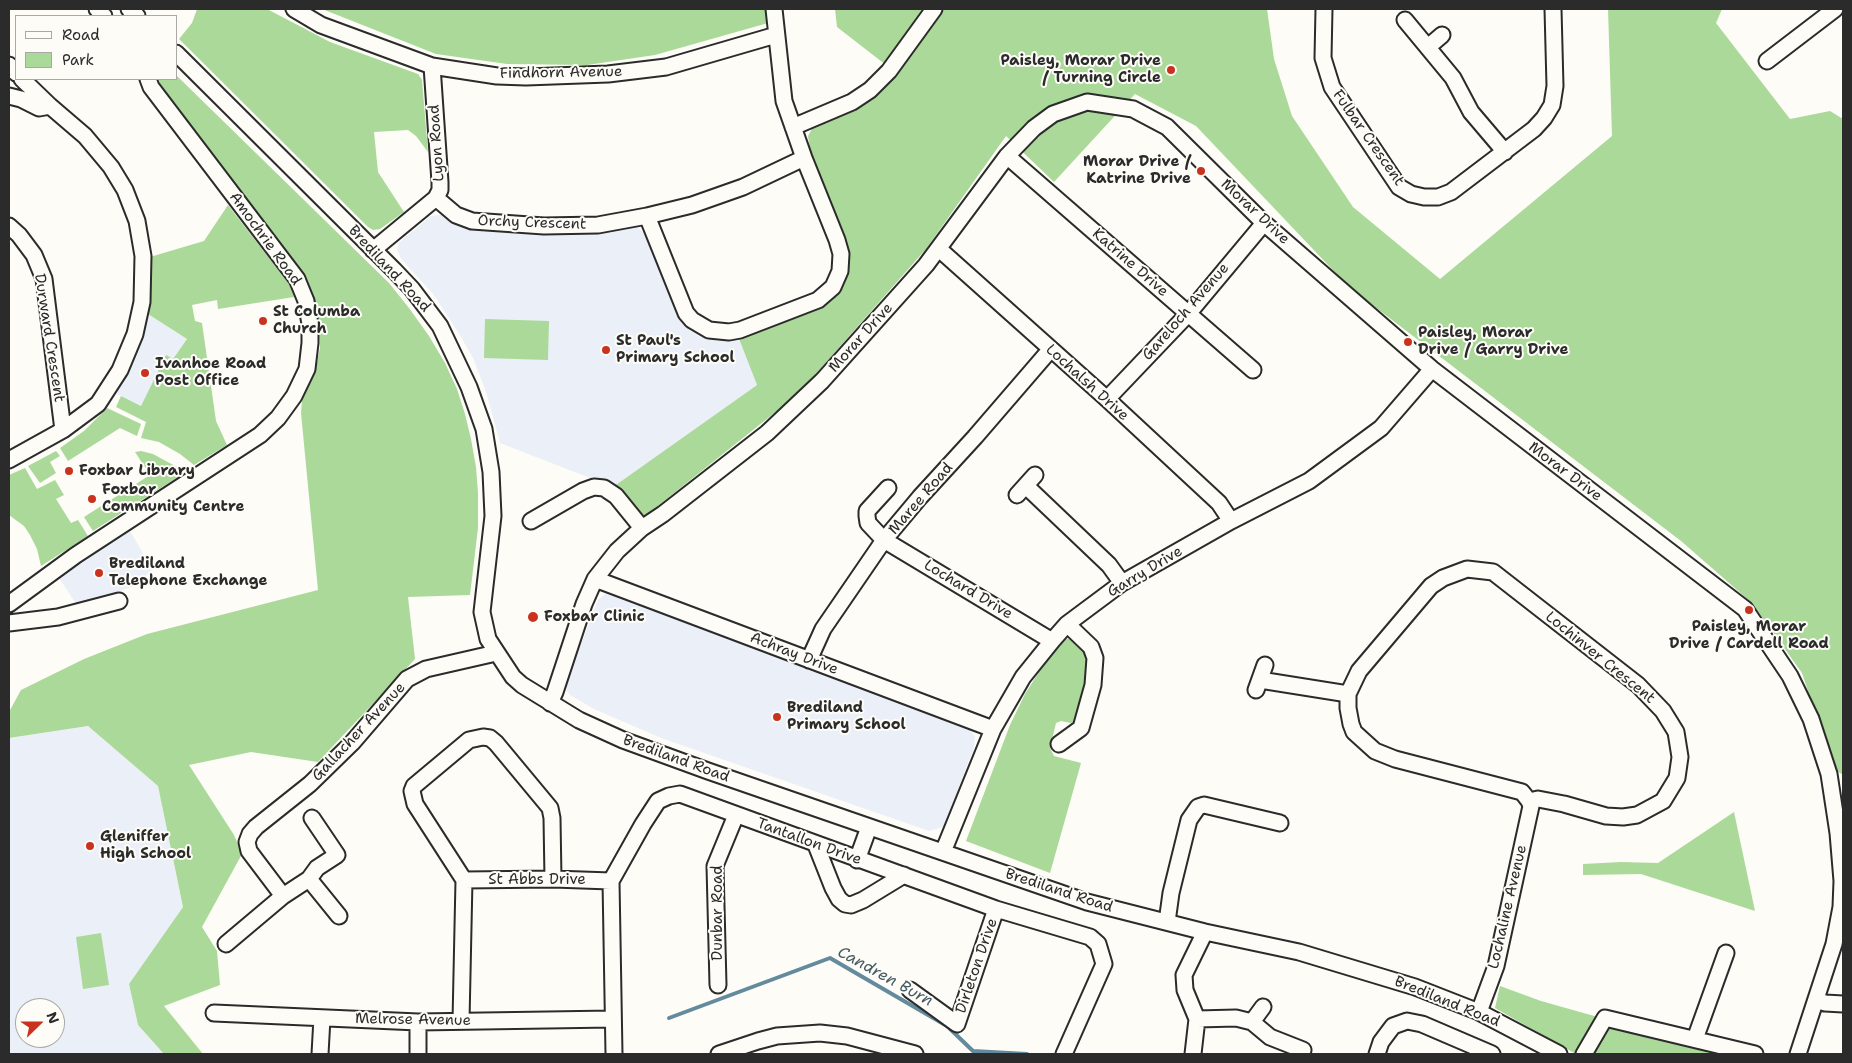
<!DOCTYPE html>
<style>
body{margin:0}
#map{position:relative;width:1852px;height:1063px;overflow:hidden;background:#fdfcf7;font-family:"Shantell Sans",sans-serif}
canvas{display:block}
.frame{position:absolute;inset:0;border:10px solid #2b2b2b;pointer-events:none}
.legend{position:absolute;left:15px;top:15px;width:162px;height:65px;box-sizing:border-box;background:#fdfcf7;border:1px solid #a9a8a5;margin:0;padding:6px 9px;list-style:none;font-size:15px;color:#2b2b2b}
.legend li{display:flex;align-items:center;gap:10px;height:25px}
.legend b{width:25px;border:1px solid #a9a8a5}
.north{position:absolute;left:15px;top:998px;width:50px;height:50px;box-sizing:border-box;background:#fdfcf7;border:1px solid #a9a8a5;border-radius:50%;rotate:68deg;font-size:14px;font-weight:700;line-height:20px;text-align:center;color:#2b2b2b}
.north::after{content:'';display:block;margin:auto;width:18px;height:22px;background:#c8321e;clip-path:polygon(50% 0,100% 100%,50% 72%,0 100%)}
</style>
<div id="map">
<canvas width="1852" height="1063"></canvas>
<div class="frame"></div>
<ul class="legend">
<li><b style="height:6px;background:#fdfcf7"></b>Road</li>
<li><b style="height:14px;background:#abd999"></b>Park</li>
</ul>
<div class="north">N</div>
</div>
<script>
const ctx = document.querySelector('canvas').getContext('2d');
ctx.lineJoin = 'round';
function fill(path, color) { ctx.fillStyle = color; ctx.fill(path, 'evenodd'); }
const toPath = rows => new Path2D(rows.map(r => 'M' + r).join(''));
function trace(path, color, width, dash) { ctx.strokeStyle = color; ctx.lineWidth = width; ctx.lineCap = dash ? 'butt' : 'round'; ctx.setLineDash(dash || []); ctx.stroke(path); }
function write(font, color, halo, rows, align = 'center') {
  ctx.font = font + ' "Shantell Sans",sans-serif'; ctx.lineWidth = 4; ctx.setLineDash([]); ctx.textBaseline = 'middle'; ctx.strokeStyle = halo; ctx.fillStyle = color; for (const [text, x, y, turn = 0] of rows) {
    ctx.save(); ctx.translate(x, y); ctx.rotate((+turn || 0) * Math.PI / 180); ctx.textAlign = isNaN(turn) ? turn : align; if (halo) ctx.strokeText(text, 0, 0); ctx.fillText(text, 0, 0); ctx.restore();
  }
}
fill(toPath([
 [438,215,442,215,460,226,475,230,526,234,574,232,635,226,639,228,648,238,678,316,683,323,689,330,701,337,712,340,722,341,740,340,757,385,613,487,500,443,486,392,473,358,461,337,434,295,402,260,397,251,398,244,404,238,431,216],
 [148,314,187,339,173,359,166,356,141,406,117,394],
 [129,529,152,569,138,585,77,605,59,578],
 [605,594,621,595,968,728,975,736,974,748,943,827,929,831,661,738,594,709,570,695,567,691,566,683,598,600],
 [88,726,158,786,183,907,129,984,138,1025,164,1054,9,1054,9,738],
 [25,1008,55,1008,55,1038,25,1038]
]), '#ebf0f8');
fill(toPath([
 [197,9,267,9,330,42,418,74,422,80,428,152,416,136,408,130,374,132,378,172,404,212,380,229,373,230,368,227,179,39,192,23],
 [322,9,767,9,768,23,655,55,587,65,507,64,436,54],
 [835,9,1267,9,1274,59,1292,116,1353,207,1440,279,1612,136,1608,9,1722,9,1716,23,1790,119,1830,111,1843,119,1843,775,1834,769,1802,673,1752,603,1681,541,1349,287,1196,126,1135,94,1054,182,1006,136,926,249,798,394,649,513,644,515,640,513,613,487,757,385,738,336,832,296,841,231,810,149,808,136,813,127,856,108,873,97,895,72,837,27],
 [176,75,389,283,409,308,429,336,445,363,457,389,465,414,471,439,476,467,478,493,478,528,470,595,408,597,415,659,318,762,251,752,189,765,234,835,242,854,202,927,217,951,220,985,164,1006,203,1054,164,1054,138,1025,129,984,183,907,158,786,88,726,9,738,9,712,21,690,84,659,147,634,318,590,301,413,302,401,316,367,320,348,319,321,315,302,308,281,281,243,158,86,160,84,158,79,176,79],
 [228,205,289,284,294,297,218,309,217,300,192,305,195,321,202,323,216,421,227,445,194,465,180,454,159,442,141,438,146,422,116,407,121,396,141,406,166,355,173,359,187,339,148,314,150,257,204,241],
 [485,319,549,321,548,360,484,358],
 [107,408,141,424,137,436,120,428,68,461,60,448,84,431],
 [56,451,60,456,50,462,56,473,40,483,28,466],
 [141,451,153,454,177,467,181,473,178,477,93,531,84,517,150,475,135,452],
 [25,468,37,489,55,480,64,495,56,499,71,523,78,520,88,536,41,566,37,549,30,535,24,526,9,515,9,475],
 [1074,638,1088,652,1088,678,1077,719,1071,723,1061,721,1056,723,1050,748,1054,756,1081,763,1050,873,966,841,1010,725,1025,694,1046,661,1060,644,1066,639],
 [1734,812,1755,911,1641,874,1583,875,1583,864,1621,862,1658,863],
 [101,933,109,985,83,989,76,937],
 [1500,986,1541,1001,1729,1054,1576,1054,1495,1008]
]), '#abd999');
trace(toPath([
 [669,1018,830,958,947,1026,973,1051,1027,1054]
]), '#638a9d', 4);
const minor = toPath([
 [97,9,104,16],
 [129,9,137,16],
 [294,9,321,25,432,66,497,76,526,77,608,74,666,67,776,35],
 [1324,9,1323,58,1332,87,1399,187,1411,194,1424,197,1438,197,1451,192,1534,129,1544,118,1552,105,1555,86,1553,9],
 [1405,20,1453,78,1471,112,1505,152],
 [1428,47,1442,35],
 [176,53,394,270,412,289,440,326,469,387,484,429,491,472,493,516,482,612,488,639,513,677,522,685,579,720,623,740,708,771,1087,902,1205,932,1299,952,1415,987,1479,1012,1559,1054],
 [1767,61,1835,9],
 [9,65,16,73],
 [9,96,21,99,39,108,50,106],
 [793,127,852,102,870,90,889,71,934,9],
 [1007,156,1253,370],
 [436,198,456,215,472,221,544,226,598,225,647,216,692,205,743,187,804,158],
 [647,216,686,313,692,320,709,330,729,332,740,330,818,300,833,287,840,271,841,254,837,240,804,158,784,101,774,9],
 [9,226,19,235,34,255,44,279,63,430],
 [939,249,1107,399,1219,503,1231,521],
 [373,250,436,198,440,190,440,182,432,66],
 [1107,399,1188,314,1264,223],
 [9,460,63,430,98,404,120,370,135,334,142,302,143,256,137,221,125,190,111,167,85,136,50,106,22,79],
 [1026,486,1109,565,1122,583],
 [888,488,867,511,867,516,868,523,884,540,1052,641],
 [1017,495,1035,475],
 [531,521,583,491,594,487,604,488,616,496,642,528],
 [595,579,993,729],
 [9,604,76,555,260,435,278,418,294,396,307,369,310,343,310,324,306,301,297,279,151,87,148,79],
 [9,623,58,617,119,601],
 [809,660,823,629,884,540,920,497,975,437,1050,350],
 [1260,680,1348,694,1359,671,1431,586,1443,578,1467,569,1493,572,1638,685,1663,711,1676,732,1680,757,1677,778,1663,801,1637,815,1623,817,1606,816,1564,804,1538,799,1529,801,1522,792,1395,759,1375,751,1354,732,1351,724,1348,708,1348,694],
 [1256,690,1265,665],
 [550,703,555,692,584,604,595,579,617,551,642,528,663,514,767,433,822,381,926,265,1007,156,1034,128,1053,114,1087,102,1133,109,1167,127,1264,223,1432,369,1745,609,1790,676,1811,719,1829,774,1838,833,1842,881,1841,907,1834,944,1798,1054],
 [1059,744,1081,728,1093,685,1095,658,1091,647,1067,624],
 [816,845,833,888,839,899,845,904,851,905,863,900,904,875],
 [943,852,993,729,1023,677,1052,641,1067,624,1122,583,1231,521,1309,481,1381,428,1432,369],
 [857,860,869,827],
 [309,879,339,916],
 [464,880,553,879,611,881],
 [283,896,249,851,247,842,250,834,256,827,310,784,352,743,407,679,426,669,496,653],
 [1167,922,1171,893,1189,820,1198,807,1204,805,1280,823],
 [226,944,283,896,309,879,317,868,337,855,312,818],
 [718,985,715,866,736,815],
 [910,990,957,1024,996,909],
 [1817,1000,1825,1003,1843,1004],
 [1479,1012,1496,966,1531,806,1529,801],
 [214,1013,418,1022,612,1019],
 [1197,1019,1236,1018,1252,1022,1270,1037,1303,1050],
 [461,1021,464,880,415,804,412,791,414,786,469,740,483,737,490,738,496,743,550,808,552,818,553,879],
 [418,1022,418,1054],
 [1252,1022,1263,1007],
 [1695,1039,1726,953],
 [320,1054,322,1018],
 [614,1054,611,881,643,824,658,801,669,796,680,794,996,909,1090,937,1098,944,1104,964,1064,1054],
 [719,1054,758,1041,777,1036,820,1033,847,1036,915,1054],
 [1193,1054,1197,1019,1185,990,1184,975,1205,932],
 [1377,1054,1381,1042,1393,1026,1407,1021,1422,1024,1492,1054],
 [1584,1054,1605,1018,1755,1054]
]);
trace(minor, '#2b2b2b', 19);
trace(minor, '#fdfcf7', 15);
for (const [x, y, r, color] of [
 [1171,70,5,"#c8321e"],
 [1201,171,5,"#c8321e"],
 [263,321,5,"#c8321e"],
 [1408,342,5,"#c8321e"],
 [606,350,5,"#c8321e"],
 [145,373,5,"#c8321e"],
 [69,471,5,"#c8321e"],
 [92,499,5,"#c8321e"],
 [99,573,5,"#c8321e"],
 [1749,610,5,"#c8321e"],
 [533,617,6,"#c8321e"],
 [777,717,5,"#c8321e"],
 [90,846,5,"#c8321e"]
]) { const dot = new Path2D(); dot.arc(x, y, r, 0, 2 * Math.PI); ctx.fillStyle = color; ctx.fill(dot); trace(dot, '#fdfcf7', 2); }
write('bold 15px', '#2b2b2b', '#fdfcf7', [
 ["Paisley, Morar Drive",1161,61,"right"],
 ["/ Turning Circle",1161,78,"right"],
 ["Morar Drive /",1191,162,"right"],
 ["Katrine Drive",1191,179,"right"],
 ["St Columba",273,312],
 ["Church",273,329],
 ["Paisley, Morar",1418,333],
 ["Drive / Garry Drive",1418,350],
 ["St Paul's",616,341],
 ["Primary School",616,358],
 ["Ivanhoe Road",155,364],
 ["Post Office",155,381],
 ["Foxbar Library",79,471],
 ["Foxbar",102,490],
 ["Community Centre",102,507],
 ["Brediland",109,564],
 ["Telephone Exchange",109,581],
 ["Foxbar Clinic",544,617],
 ["Paisley, Morar",1749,627,"center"],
 ["Drive / Cardell Road",1749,644,"center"],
 ["Brediland",787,708],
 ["Primary School",787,725],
 ["Gleniffer",100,837],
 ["High School",100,854]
], 'left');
write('15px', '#2b2b2b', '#fdfcf7', [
 ["Findhorn Avenue",561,73,-1],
 ["Fulbar Crescent",1368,138,55],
 ["Lyon Road",437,143,-94],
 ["Morar Drive",1255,212,43],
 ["Orchy Crescent",532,223,2],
 ["Amochrie Road",265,239,54],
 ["Katrine Drive",1130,263,41],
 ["Brediland Road",389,269,47],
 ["Gareloch Avenue",1186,312,-49],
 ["Durward Crescent",49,338,81],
 ["Morar Drive",861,338,-48],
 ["Lochalsh Drive",1087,383,42],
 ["Morar Drive",1565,472,37],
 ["Maree Road",921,499,-49],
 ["Garry Drive",1145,572,-31],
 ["Lochard Drive",968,590,31],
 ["Achray Drive",794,654,21],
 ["Lochinver Crescent",1600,658,39],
 ["Gallacher Avenue",359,732,-47],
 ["Brediland Road",676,759,20],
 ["Tantallon Drive",809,842,20],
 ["St Abbs Drive",537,880],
 ["Brediland Road",1059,891,18],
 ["Lochaline Avenue",1508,907,-77],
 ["Dunbar Road",718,913,-90],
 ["Dirleton Drive",977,966,-71],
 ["Brediland Road",1447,1002,22],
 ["Melrose Avenue",413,1020,1]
]);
write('italic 16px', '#475b64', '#fdfcf7', [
 ["Candren Burn",885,977,29]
]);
</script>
